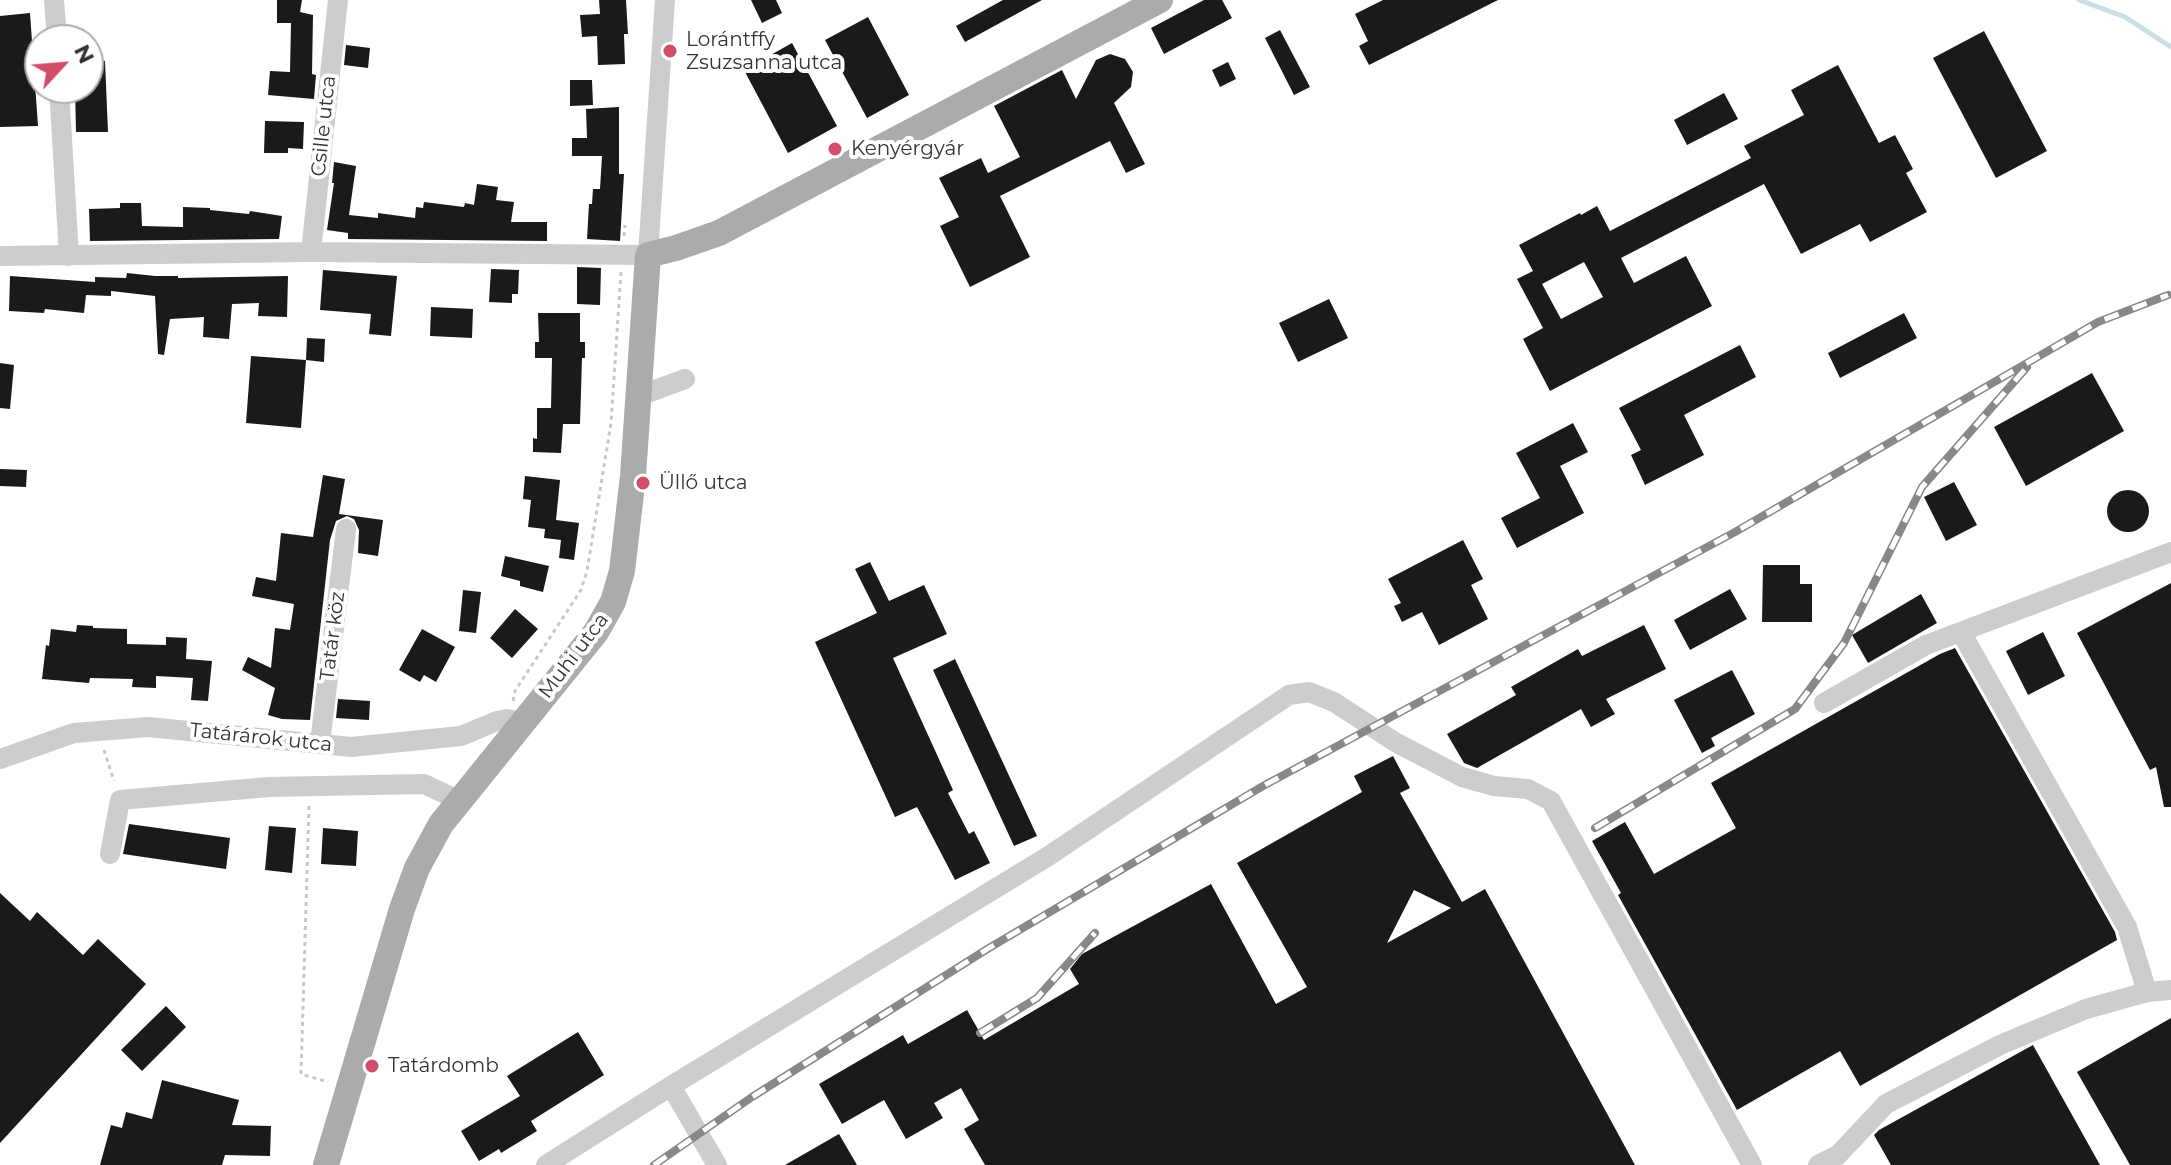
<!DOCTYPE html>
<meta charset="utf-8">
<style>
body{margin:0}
#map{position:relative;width:2171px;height:1165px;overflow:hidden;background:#fff;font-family:Montserrat,sans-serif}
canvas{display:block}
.north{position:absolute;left:24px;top:24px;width:80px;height:80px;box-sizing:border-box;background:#fff;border:2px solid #adadad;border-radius:50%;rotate:64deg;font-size:22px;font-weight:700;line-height:32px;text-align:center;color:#333}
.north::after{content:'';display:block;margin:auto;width:28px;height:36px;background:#d14e6a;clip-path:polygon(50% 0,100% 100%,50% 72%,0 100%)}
</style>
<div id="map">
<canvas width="2171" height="1165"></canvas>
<div class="north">N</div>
</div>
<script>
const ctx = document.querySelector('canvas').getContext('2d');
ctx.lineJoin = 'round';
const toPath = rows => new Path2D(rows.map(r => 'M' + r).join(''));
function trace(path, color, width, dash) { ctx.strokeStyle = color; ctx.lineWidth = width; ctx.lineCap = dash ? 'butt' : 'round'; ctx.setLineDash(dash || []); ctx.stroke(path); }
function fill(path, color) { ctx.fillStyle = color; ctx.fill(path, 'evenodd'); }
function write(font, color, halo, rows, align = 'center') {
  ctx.font = font + ' Montserrat,sans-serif'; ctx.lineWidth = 8; ctx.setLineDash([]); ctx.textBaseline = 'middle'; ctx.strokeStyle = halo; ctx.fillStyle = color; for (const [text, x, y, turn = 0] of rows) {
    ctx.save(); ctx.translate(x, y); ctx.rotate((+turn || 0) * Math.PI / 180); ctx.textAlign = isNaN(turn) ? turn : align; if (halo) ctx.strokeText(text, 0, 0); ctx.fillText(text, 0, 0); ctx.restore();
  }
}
trace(toPath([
 [2079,0,2125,17,2171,47]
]), '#cadee4', 5);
fill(toPath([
 [277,0,302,0,300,12,313,15,312,74,316,75,314,99,268,95,270,71,290,72,291,23,277,23],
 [599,0,626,0,628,34,624,34,625,64,598,65,597,36,582,37,580,15,600,14],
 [751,0,776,0,782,13,762,23],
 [1003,0,1042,0,965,42,956,26],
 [1204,0,1222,0,1232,18,1164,54,1151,28],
 [1383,0,1498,0,1369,65,1359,46,1368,41,1355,14],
 [30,13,38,126,0,127,0,16],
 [868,17,909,95,867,118,825,40],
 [1280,30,1310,87,1294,95,1265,38],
 [1984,31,2047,151,1996,178,1933,58],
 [792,43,837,126,788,153,744,70],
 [346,45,370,48,368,68,344,65],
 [1110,54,1125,59,1133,72,1131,87,1114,103,1145,164,1126,173,1110,141,1000,196,1030,257,970,287,940,226,959,217,939,178,981,158,988,173,1020,157,994,106,1062,70,1076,99,1096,60],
 [105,61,108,132,76,132,75,88,88,88,88,62],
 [1228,62,1236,79,1220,87,1212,70],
 [1838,65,1879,143,1895,135,1913,169,1906,173,1927,212,1870,242,1860,224,1801,254,1764,184,1621,258,1634,283,1686,256,1712,306,1550,391,1523,339,1543,328,1517,279,1533,271,1519,245,1580,213,1581,215,1597,206,1610,231,1751,158,1744,146,1804,115,1791,90],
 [1584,262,1603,297,1561,319,1542,284],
 [570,80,592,80,593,105,570,106],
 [1724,93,1738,119,1687,145,1674,120],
 [619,107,619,174,624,174,620,241,587,239,589,204,592,204,593,189,600,189,602,156,572,156,572,138,587,138,586,109],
 [265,121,304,122,303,149,288,148,288,153,264,153],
 [334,162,356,166,349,215,378,218,378,213,415,218,416,207,423,208,424,202,464,207,465,203,474,205,477,184,498,187,496,200,514,202,511,222,547,222,547,241,348,239,348,233,327,230,334,183,332,183],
 [120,203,141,203,142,226,183,227,183,207,210,208,210,210,249,214,250,211,282,216,279,239,90,241,89,209,120,208],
 [577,267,601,268,600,305,577,304],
 [491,269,519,270,518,294,512,294,512,303,489,302],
 [323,270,397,276,391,336,369,334,371,314,320,310],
 [127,273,155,276,178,276,178,278,288,276,287,317,258,316,259,303,232,304,229,339,203,337,204,317,170,319,164,355,158,354,155,296,111,291,111,296,86,295,84,313,45,309,44,313,9,311,10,276,95,282,95,277,126,278],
 [1329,299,1348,338,1298,362,1279,323],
 [431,307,473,309,472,338,430,336],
 [538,313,580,313,580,342,585,342,585,358,582,358,580,424,563,424,561,453,533,452,533,438,537,439,537,408,551,408,552,358,535,358,535,342,539,342],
 [1904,313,1917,338,1840,378,1828,353],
 [307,338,325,339,324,362,306,360],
 [1740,345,1756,377,1684,415,1704,455,1645,485,1631,455,1641,450,1619,408],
 [251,356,306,360,301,428,246,423],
 [0,363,14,365,10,409,0,408],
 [2092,373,2124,431,2026,486,1994,427],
 [1573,423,1588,452,1560,466,1584,513,1517,548,1501,518,1540,498,1516,453],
 [0,469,27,470,26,487,0,486],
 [323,475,345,479,339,514,383,520,378,556,358,553,359,530,354,519,347,516,336,521,330,540,310,720,282,719,268,715,275,688,242,670,248,657,271,668,275,628,290,630,294,604,252,596,256,577,276,581,281,533,313,537],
 [525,476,560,480,556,520,579,523,574,560,559,558,561,540,544,538,545,529,528,527,531,500,523,499],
 [1954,482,1977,525,1946,541,1924,497],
 '2107 511a21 21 0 1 1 42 0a21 21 0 1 1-42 0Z',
 [1463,540,1483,579,1471,585,1488,619,1439,645,1422,612,1402,622,1394,606,1401,603,1388,579],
 [505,556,549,566,543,592,520,586,520,581,501,576],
 [870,562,889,601,924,585,947,634,893,658,953,790,948,793,969,834,974,831,990,863,955,880,917,807,895,817,815,642,877,613,855,569],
 [1763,565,1800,565,1800,584,1812,584,1812,622,1762,622],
 [2171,583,2171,807,2164,807,2156,767,2150,770,2077,633],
 [1730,589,1747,619,1690,650,1674,620],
 [463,590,481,592,476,633,459,631],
 [1921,594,1937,623,1868,663,1852,635],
 [515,609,538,629,512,658,490,638],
 [77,625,93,626,93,628,127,629,127,644,166,645,166,637,187,638,186,659,212,661,208,701,191,700,193,678,156,676,156,688,132,687,133,679,90,678,89,683,42,679,46,645,49,646,51,629,76,632],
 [1644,625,1666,669,1606,699,1615,714,1591,727,1581,709,1477,768,1464,763,1447,734,1516,695,1511,687,1578,649,1582,656],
 [422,629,455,647,436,682,424,675,420,682,399,670],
 [2043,632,2065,676,2028,695,2006,651],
 [1955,648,2115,932,2117,940,1860,1086,1840,1051,1737,1110,1618,895,1621,893,1592,841,1625,822,1654,874,1736,828,1711,783,1940,654],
 [955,659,1037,836,1014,846,933,670],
 [1732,670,1755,714,1711,738,1715,746,1702,753,1674,700],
 [338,699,370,701,369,720,336,718],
 [1393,756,1410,788,1400,793,1462,902,1485,889,1635,1165,985,1165,964,1129,979,1120,961,1088,934,1103,943,1118,906,1139,884,1100,842,1124,819,1084,903,1035,908,1044,967,1010,984,1040,1079,984,1070,969,1082,954,1211,884,1276,1004,1307,987,1237,863,1362,792,1354,776],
 [1414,890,1451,908,1387,943],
 [129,824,230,838,226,869,123,854],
 [269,826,296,828,292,873,265,870],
 [323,828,358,831,356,866,321,864],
 [0,893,30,921,37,912,83,955,98,939,146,984,0,1143],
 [166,1006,186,1027,142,1071,121,1050],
 [2171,1018,2171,1165,2130,1165,2077,1072],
 [578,1032,604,1075,531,1121,537,1131,501,1153,499,1149,479,1161,461,1131,520,1096,507,1076],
 [2033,1045,2100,1165,1891,1165,1874,1135,1879,1130],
 [162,1080,239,1100,232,1125,271,1126,270,1156,225,1155,222,1165,100,1165,111,1125,122,1128,126,1112,152,1119],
 [839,1134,857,1165,785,1165]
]), '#1a1a1a');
trace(toPath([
 [624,236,625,225],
 [513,701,515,691,581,590,587,571,611,423,621,272],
 [104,750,114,781],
 [309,806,301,1074,328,1082]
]), '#c7c7c7', 3, [4, 4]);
trace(toPath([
 [54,0,57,40],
 [59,88,69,256],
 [311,252,338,0],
 [0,256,311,252,648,255,665,0],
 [639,396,685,379],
 [1961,632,2127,927,2147,992],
 [1824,703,1926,645,2171,552],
 [320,743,346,529],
 [0,759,74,733,148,727,351,747,461,736,497,721,507,719,523,722],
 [110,854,120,800,269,787,424,784,460,801],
 [671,1086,717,1165],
 [546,1165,671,1086,1047,857,1289,695,1309,692,1334,702,1395,742,1462,777,1494,786,1528,789,1551,801,1752,1165],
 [1818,1165,1838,1155,1886,1104,2000,1045,2086,1009,2147,992,2171,990]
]), '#cdcdcd', 20);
trace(toPath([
 [326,1165,402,909,417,868,441,824,596,632,613,602,622,571,633,476,648,255,676,248,719,233,1160,0]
]), '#ababab', 26);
const rail = toPath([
 [1595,828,1795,709,1844,643,1922,487,2027,367],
 [980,1033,1037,998,1095,933],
 [654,1165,752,1097,989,948,1263,786,1735,532,2098,322,2168,295]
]);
trace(rail, '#888', 8);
trace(rail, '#fff', 5, [15]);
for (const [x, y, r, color] of [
 [670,51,8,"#d14e6a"],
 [835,149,8,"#d14e6a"],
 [643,483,8,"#d14e6a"],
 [372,1066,8,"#d14e6a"]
]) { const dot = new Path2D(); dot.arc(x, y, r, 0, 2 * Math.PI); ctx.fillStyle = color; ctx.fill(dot); trace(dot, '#fff', 3); }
write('20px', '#333', '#fff', [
 ["Lorántffy",686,40],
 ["Zsuzsanna utca",686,63],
 ["Kenyérgyár",851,149],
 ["Üllő utca",659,483],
 ["Tatárdomb",388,1066]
], 'left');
write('20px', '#333', '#fff', [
 ["Csille utca",324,126,-84],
 ["Tatár köz",333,636,-83],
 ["Muhi utca",574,656,-53],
 ["Tatárárok utca",261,738,6]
]);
</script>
